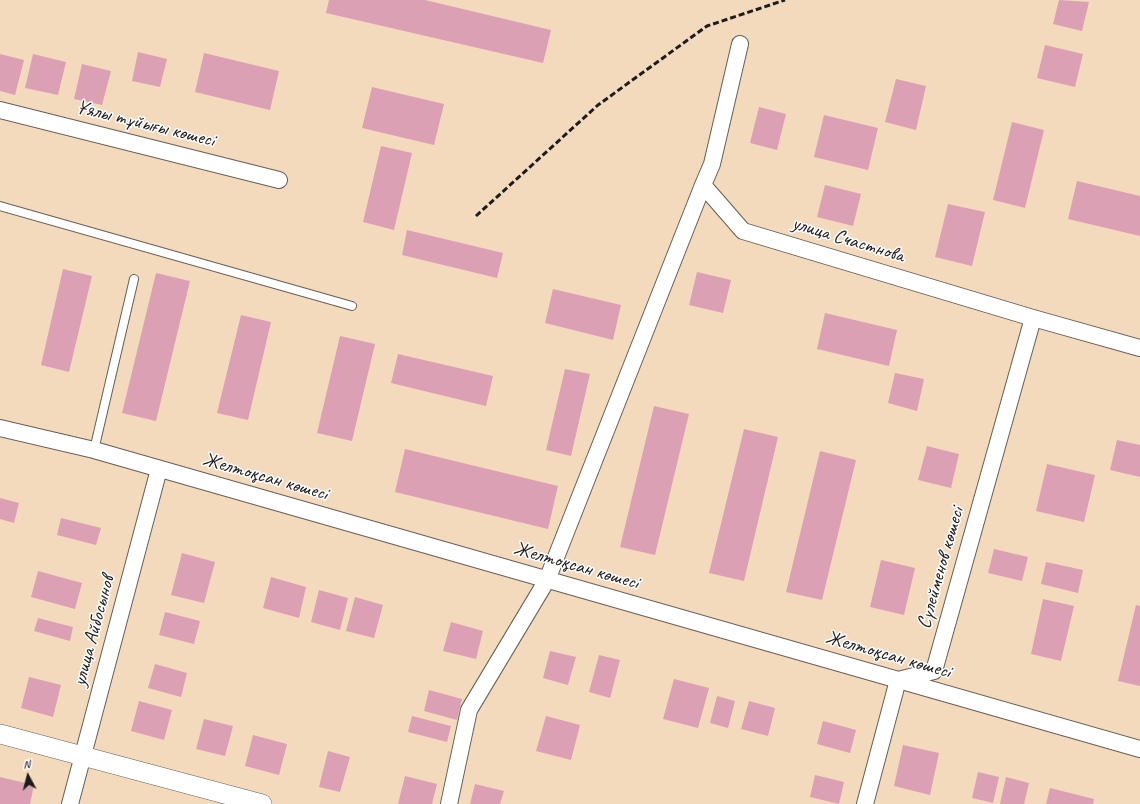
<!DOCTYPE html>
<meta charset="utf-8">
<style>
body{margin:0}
#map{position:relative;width:1140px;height:804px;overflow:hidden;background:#f4dabd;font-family:Caveat,sans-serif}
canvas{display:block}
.north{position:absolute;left:8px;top:756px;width:40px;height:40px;-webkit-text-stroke:3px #fff;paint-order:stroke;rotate:353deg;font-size:11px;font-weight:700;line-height:16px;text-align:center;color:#1c1c1c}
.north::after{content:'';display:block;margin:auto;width:14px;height:18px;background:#1c1c1c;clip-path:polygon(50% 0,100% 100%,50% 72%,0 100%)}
</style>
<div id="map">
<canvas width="1140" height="804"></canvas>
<div class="north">N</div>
</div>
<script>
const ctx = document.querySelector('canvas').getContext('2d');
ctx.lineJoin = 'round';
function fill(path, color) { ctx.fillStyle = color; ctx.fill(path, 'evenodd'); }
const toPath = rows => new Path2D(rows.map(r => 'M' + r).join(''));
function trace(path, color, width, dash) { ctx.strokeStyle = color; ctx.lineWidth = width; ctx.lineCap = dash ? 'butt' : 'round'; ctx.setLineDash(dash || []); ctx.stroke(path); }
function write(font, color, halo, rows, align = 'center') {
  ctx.font = font + ' Caveat,sans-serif'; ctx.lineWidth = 3; ctx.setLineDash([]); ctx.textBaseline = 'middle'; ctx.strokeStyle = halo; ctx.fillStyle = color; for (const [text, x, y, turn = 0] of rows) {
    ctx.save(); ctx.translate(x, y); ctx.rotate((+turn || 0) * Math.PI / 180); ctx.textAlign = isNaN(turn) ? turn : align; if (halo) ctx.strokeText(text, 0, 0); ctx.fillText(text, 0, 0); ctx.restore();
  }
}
fill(toPath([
 [329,0,425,0,551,30,543,63,326,13],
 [1059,0,1089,2,1082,31,1053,24],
 [1045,45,1083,54,1075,87,1037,78],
 [138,52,167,59,160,87,132,81],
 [204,53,279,71,270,110,195,92],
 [0,54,24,60,15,95,0,91],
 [33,54,66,62,58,95,25,88],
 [82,64,111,71,102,105,74,99],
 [896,79,926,86,916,130,885,122],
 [372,87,444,104,434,145,362,128],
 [759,107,786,114,777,150,750,143],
 [824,115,878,128,868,170,814,157],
 [1012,122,1044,130,1025,208,993,200],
 [381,146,412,153,394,230,363,222],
 [1077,181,1140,196,1140,236,1068,219],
 [825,185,861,194,853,226,817,217],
 [948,204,985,212,972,266,935,257],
 [407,230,503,253,497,278,402,255],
 [63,269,92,276,69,372,41,365],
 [697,272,731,280,723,313,689,305],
 [156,273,190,281,156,421,122,413],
 [553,289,621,305,613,340,545,323],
 [825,313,897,330,889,366,817,349],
 [241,315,271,322,248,420,217,413],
 [340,336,375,344,352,441,317,433],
 [398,354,493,376,486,406,391,383],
 [565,369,590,374,571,456,546,450],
 [895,373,924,379,917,411,888,403],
 [654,406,689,414,655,555,620,547],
 [744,429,778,437,744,581,709,573],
 [1117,440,1140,445,1140,477,1110,470],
 [927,446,959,454,951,488,918,480],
 [405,449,558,486,548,529,395,492],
 [820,451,856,460,822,600,786,592],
 [1047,464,1095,475,1084,522,1036,511],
 [0,498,19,503,14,523,0,519],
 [61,518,101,528,96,545,57,535],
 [994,549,1028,557,1022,581,988,573],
 [182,553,215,562,204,603,171,595],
 [881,560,915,568,904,615,870,607],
 [1046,562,1083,570,1078,593,1041,584],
 [38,571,82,583,75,609,31,597],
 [271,577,306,587,299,618,263,608],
 [319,590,348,598,340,630,311,622],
 [355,597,383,605,374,638,346,631],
 [1043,599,1074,606,1061,661,1031,654],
 [1136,605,1140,606,1140,686,1118,681],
 [165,612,200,621,194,644,159,635],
 [38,618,73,627,70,641,34,631],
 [451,622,483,631,476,659,443,651],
 [550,651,576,657,568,685,543,678],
 [599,655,620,660,610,698,589,692],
 [155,664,187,673,181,697,148,688],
 [29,677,61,685,53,717,21,708],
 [674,679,709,688,698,728,663,719],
 [429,690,462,699,457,720,424,711],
 [717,696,735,701,728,728,710,723],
 [139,701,172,710,164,740,131,731],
 [749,701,775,708,768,736,741,729],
 [412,716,451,726,447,742,408,732],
 [546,716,580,725,571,760,536,751],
 [204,719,233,726,225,756,196,749],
 [823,721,856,730,850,753,817,744],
 [253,735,287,744,279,775,245,766],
 [903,745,939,753,930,795,894,786],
 [328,751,350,757,340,792,319,787],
 [978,772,999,777,993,803,972,798],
 [815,775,844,782,839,804,810,797],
 [405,776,437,784,432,804,398,804],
 [0,777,34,785,30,804,0,804],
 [1006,777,1029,783,1024,804,1000,804],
 [475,784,504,791,500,804,470,804],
 [1050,788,1094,799,1093,804,1046,804]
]), '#dca0b5');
const service = toPath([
 [0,206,352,306],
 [94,450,134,279]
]);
const minor = toPath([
 [740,44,712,164,703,185,743,231,1033,318,1140,348],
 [0,110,279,180],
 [0,428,94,450,1140,749],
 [70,804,159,469],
 [449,804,469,710,547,580,703,185],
 [865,804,898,680,934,671,1033,318]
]);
const tertiary = toPath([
 [0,734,262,804]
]);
trace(service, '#685e54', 10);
trace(minor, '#685e54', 18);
trace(tertiary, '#685e54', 20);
trace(service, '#fff', 8);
trace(minor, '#fff', 16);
trace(tertiary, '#fff', 19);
trace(toPath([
 [476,216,598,105,707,26,785,0]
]), '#1c1c1c', 3, [6, 3]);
write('20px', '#1c1c1c', '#fff', [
 ["Ұялы тұйығы көшесі",145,124,14],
 ["улица Счастнова",848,240,17],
 ["Желтоқсан көшесі",265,477,16],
 ["Желтоқсан көшесі",576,566,16],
 ["Сүлейменов көшесі",941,568,-74],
 ["улица Айбосынов",94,631,-75],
 ["Желтоқсан көшесі",888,655,16]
]);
</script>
